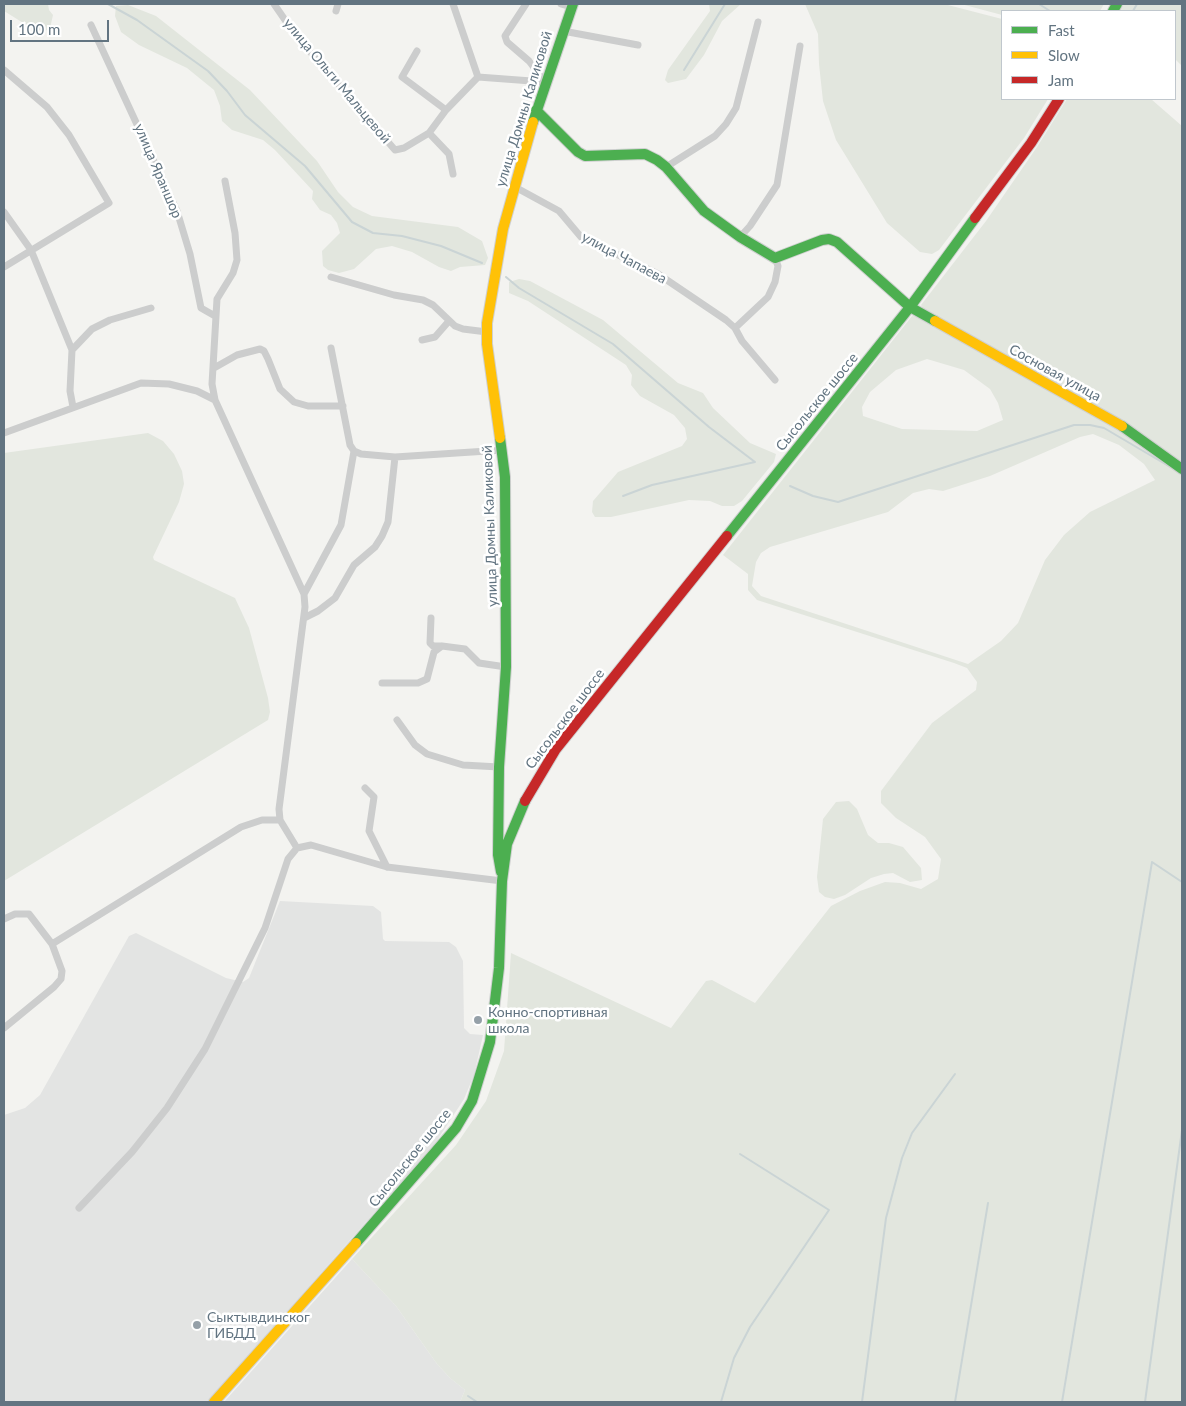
<!DOCTYPE html>
<meta charset="utf-8">
<style>
body{margin:0}
#map{position:relative;width:1186px;height:1406px;overflow:hidden;background:#f3f3f0;font-family:Lato,sans-serif}
canvas{display:block}
.frame{position:absolute;inset:0;border:5px solid #627481;pointer-events:none}
.legend{position:absolute;left:1001px;top:10px;width:175px;height:90px;box-sizing:border-box;background:#fff;border:1px solid #c0c7cd;margin:0;padding:6px 9px;list-style:none;font-size:15px;color:#627481}
.legend li{display:flex;align-items:center;gap:10px;height:25px}
.legend b{width:25px;border:1px solid #c0c7cd}
.scale{position:absolute;left:10px;top:20px;width:99px;height:22px;box-sizing:border-box;border:2px solid #627481;border-top:0;padding-left:6px;font-size:15px;line-height:18px;white-space:nowrap;color:#627481;-webkit-text-stroke:4px #fff;paint-order:stroke}
</style>
<div id="map">
<canvas width="1186" height="1406"></canvas>
<div class="frame"></div>
<ul class="legend">
<li><b style="height:6px;background:#4caf50"></b>Fast</li>
<li><b style="height:6px;background:#ffc107"></b>Slow</li>
<li><b style="height:6px;background:#c62828"></b>Jam</li>
</ul>
<div class="scale">100 m</div>
</div>
<script>
const ctx = document.querySelector('canvas').getContext('2d');
ctx.lineJoin = 'round';
function fill(path, color) { ctx.fillStyle = color; ctx.fill(path, 'evenodd'); }
const toPath = rows => new Path2D(rows.map(r => 'M' + r).join(''));
function trace(path, color, width, dash) { ctx.strokeStyle = color; ctx.lineWidth = width; ctx.lineCap = dash ? 'butt' : 'round'; ctx.setLineDash(dash || []); ctx.stroke(path); }
function write(font, color, halo, rows, align = 'center') {
  ctx.font = font + ' Lato,sans-serif'; ctx.lineWidth = 5; ctx.setLineDash([]); ctx.textBaseline = 'middle'; ctx.strokeStyle = halo; ctx.fillStyle = color; for (const [text, x, y, turn = 0] of rows) {
    ctx.save(); ctx.translate(x, y); ctx.rotate((+turn || 0) * Math.PI / 180); ctx.textAlign = isNaN(turn) ? turn : align; if (halo) ctx.strokeText(text, 0, 0); ctx.fillText(text, 0, 0); ctx.restore();
  }
}
fill(toPath([
 [280,901,373,906,381,912,383,939,385,941,449,942,456,947,463,961,464,1028,470,1034,483,1035,474,1075,464,1099,434,1145,207,1402,4,1402,4,1115,25,1108,40,1095,129,936,136,933,226,978,243,982,249,978],
 [352,1259,396,1306,437,1364,450,1378,465,1390,460,1402,224,1402]
]), '#e3e4e3');
fill(toPath([
 [4,4,48,4,49,10,53,15,50,28,45,31,33,29,4,11],
 [709,4,741,4,722,21,704,55,686,79,668,83,665,80,668,70,710,11],
 [805,4,944,4,1002,19,1002,99,1048,99,1024,138,939,250,932,254,920,252,887,223,836,140,823,101,819,64,818,34],
 [961,4,1104,4,1100,11,1002,11,1002,15],
 [1123,4,1182,4,1182,66,1175,59,1175,11,1119,11],
 [128,5,156,16,250,90,317,161,338,192,353,207,372,216,458,227,482,241,488,258,485,265,460,267,451,271,439,267,412,252,392,246,376,249,354,269,339,273,328,270,323,266,322,251,340,233,337,223,331,215,320,210,312,199,313,191,275,150,263,140,232,130,222,121,220,106,214,90,187,68,139,45,121,32,115,16,116,6],
 [1067,99,1151,99,1182,126,1182,464,925,311,921,305,986,221,1037,147],
 [519,279,530,281,603,320,678,383,703,393,713,408,750,443,776,454,774,462,742,501,734,506,722,506,710,501,689,500,611,517,595,517,592,512,593,501,618,472,682,446,687,439,685,428,674,415,640,396,631,385,632,375,626,365,528,301,509,293,509,282],
 [912,316,922,317,1131,435,1182,473,1182,1402,460,1402,465,1390,450,1378,437,1364,396,1306,352,1259,456,1145,486,1101,504,1051,511,953,671,1028,706,981,712,980,755,1003,831,906,860,891,885,882,900,883,921,889,938,879,941,859,925,837,896,818,881,803,881,791,932,723,976,690,977,682,967,668,954,663,757,600,748,590,748,574,723,555],
 [927,359,964,370,990,389,998,403,1003,420,977,431,902,429,863,416,862,407,870,392,896,370],
 [1093,434,1119,445,1144,464,1155,480,1090,512,1064,535,1045,560,1018,623,1001,641,968,664,761,596,752,586,756,562,761,553,770,547,888,512,913,493,929,489,943,491,990,476,1080,437],
 [148,433,163,441,174,454,182,471,184,484,179,502,153,557,154,560,235,598,249,628,268,698,270,712,268,720,4,881,4,453],
 [849,801,857,809,868,835,878,843,889,843,903,847,921,868,922,880,910,882,893,873,884,874,871,878,845,895,834,899,825,897,819,892,817,877,823,819,836,802]
]), '#e2e6de');
trace(toPath([
 [108,4,137,20,208,71,227,91,245,115,305,166,352,222,373,233,402,236,441,246,482,263],
 [1039,4,1050,11],
 [1133,11,1137,4],
 [684,70,725,4],
 [506,277,519,288,613,344,709,427,755,462],
 [790,486,813,496,838,502,1074,425,1090,425,1104,428,1172,468],
 [623,496,652,485,755,462],
 [468,1396,477,1402],
 [721,1402,734,1358,750,1327,829,1210,740,1154],
 [862,1402,886,1218,902,1158,912,1133,955,1074],
 [955,1402,988,1203],
 [1062,1402,1152,862,1182,882],
 [1145,1402,1182,1130]
]), '#cad4d5', 2);
const fast = toPath([
 [1113,11,1117,4],
 [536,110,578,152,585,156,645,154,657,160,666,167,704,211,740,237,775,258,822,240,829,239,837,242,910,307,935,321],
 [533,122,573,4],
 [1122,426,1182,469],
 [500,438,505,477,506,667,499,767,498,855,501,872],
 [727,536,910,307,975,218],
 [356,1243,456,1128,472,1101,490,1042,499,968,502,881,507,844,525,801]
]);
const slow = toPath([
 [935,321,1122,426],
 [500,438,487,344,487,323,503,229,533,122],
 [214,1402,356,1243]
]);
const jam = toPath([
 [975,218,1031,143,1059,99],
 [525,801,556,749,727,536]
]);
trace(fast, '#cfd0d0', 12);
trace(slow, '#cfd0d0', 12);
trace(jam, '#cfd0d0', 12);
trace(toPath([
 [274,4,294,33,395,150,404,148,429,133,446,110,478,77],
 [453,4,478,77],
 [526,4,505,36,507,42,529,61,545,82],
 [561,4,571,7],
 [336,11,338,4],
 [91,25,177,211,190,254,201,308,215,316],
 [563,31,638,45],
 [417,51,402,77,446,110],
 [4,70,47,107,69,135,109,203,4,267],
 [478,77,545,82],
 [429,133,449,154,453,174],
 [666,167,715,136,726,124,736,108,758,22],
 [225,181,235,233,237,260,233,273,217,299,212,384,215,400,304,594,305,607,279,809,280,820,297,848],
 [515,187,559,211,581,237,658,274,726,320,735,328,742,341,775,380],
 [4,212,31,250,72,350,70,391,73,407],
 [740,237,750,226,777,185,800,46],
 [331,277,394,295,423,300,433,305,455,326,463,329,487,332],
 [735,328,768,297,775,282,778,266,775,258],
 [422,340,435,337,449,321],
 [331,348,350,445,354,451,361,454,395,457,503,450],
 [72,350,92,329,110,320,151,308],
 [214,368,237,355,260,349,264,351,268,359,280,389,294,402,308,406,343,406],
 [4,433,141,383,169,384,197,391,215,400],
 [304,594,341,525,354,451],
 [304,618,318,611,335,598,354,565,375,547,382,536,388,522,395,457],
 [431,618,430,643,433,646,441,646],
 [382,683,418,683,427,679,434,652,442,646,465,649,479,663,506,667],
 [397,720,415,745,427,754,463,765,499,767],
 [365,788,374,797,369,831,387,867],
 [4,919,15,914,29,914,52,944,62,971,61,979,54,987,4,1028],
 [52,944,241,827,262,820,280,820],
 [79,1208,132,1152,167,1108,205,1049,265,928,288,859,297,848,311,845,387,867,502,881]
]), '#cccdcd', 7);
trace(fast, '#4caf50', 10);
trace(slow, '#ffc107', 10);
trace(jam, '#c62828', 10);
for (const [x, y, r, color] of [
 [478,1020,5,"#95a0a8"],
 [197,1325,5,"#95a0a8"]
]) { const dot = new Path2D(); dot.arc(x, y, r, 0, 2 * Math.PI); ctx.fillStyle = color; ctx.fill(dot); trace(dot, '#fff', 2); }
write('14px', '#627481', '#fff', [
 ["улица Ольги Мальцевой",337,81,50],
 ["улица Домны Каликовой",524,109,-73],
 ["улица Яраншор",158,171,67],
 ["улица Чапаева",624,258,28],
 ["Сосновая улица",1055,373,29],
 ["Сысольское шоссе",817,402,-51],
 ["улица Домны Каликовой",490,526,-92],
 ["Сысольское шоссе",565,719,-53],
 ["Сысольское шоссе",410,1158,-51]
]);
write('14px', '#627481', '#fff', [
 ["Конно-спортивная",488,1012],
 ["школа",488,1028],
 ["Сыктывдинског",207,1317],
 ["ГИБДД",207,1333]
], 'left');
</script>
